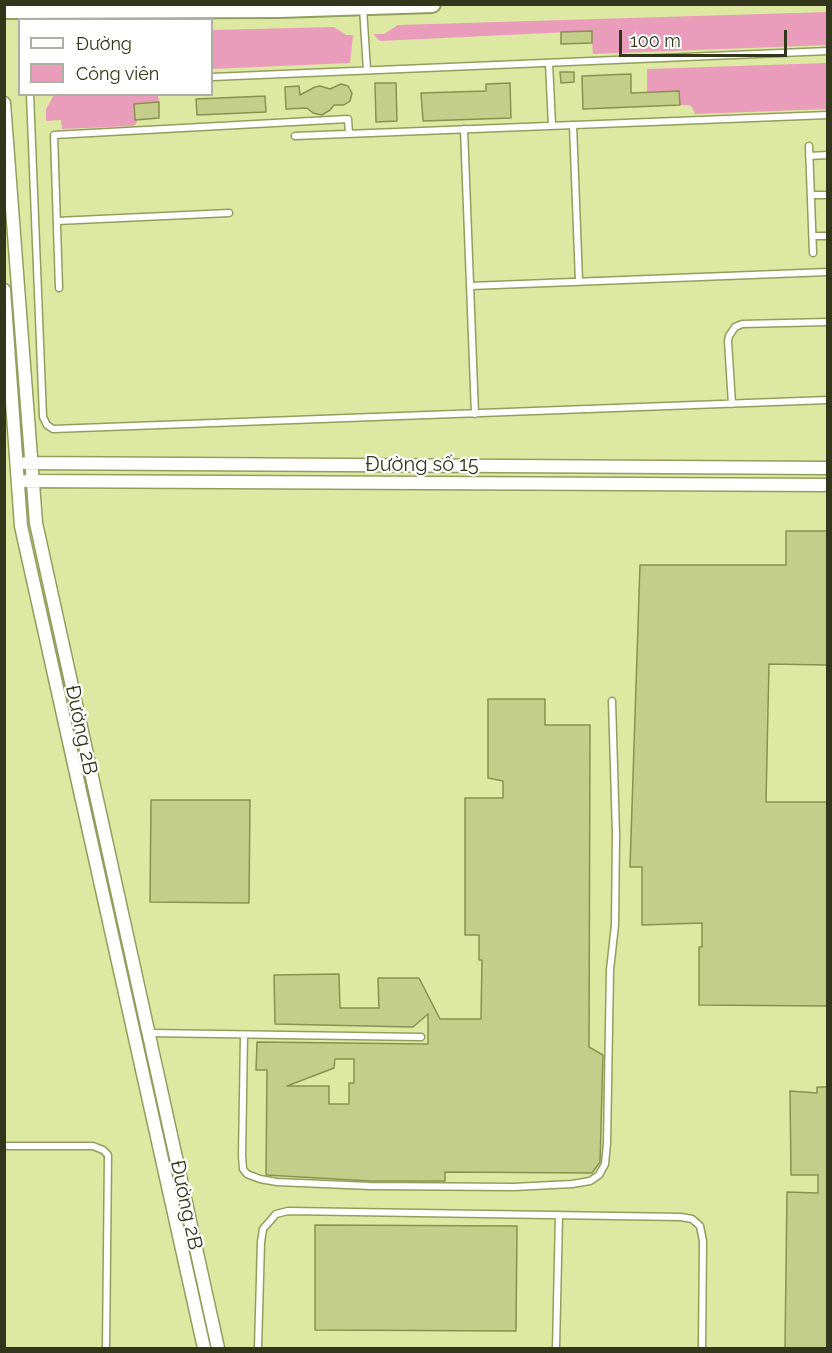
<!DOCTYPE html>
<meta charset="utf-8">
<style>
body{margin:0}
#map{position:relative;width:832px;height:1353px;overflow:hidden;background:#dde8a3;font-family:Raleway,sans-serif}
canvas{display:block}
.frame{position:absolute;inset:0;border:6px solid #32361a;pointer-events:none}
.legend{position:absolute;left:18px;top:18px;width:195px;height:78px;box-sizing:border-box;background:#fff;border:2px solid #adafa3;margin:0;padding:8px 10px;list-style:none;font-size:18px;color:#32361a}
.legend li{display:flex;align-items:center;gap:12px;height:30px}
.legend b{width:30px;border:2px solid #adafa3}
.scale{position:absolute;left:619px;top:30px;width:168px;height:27px;box-sizing:border-box;border:3px solid #32361a;border-top:0;padding-left:8px;font-size:18px;line-height:21px;white-space:nowrap;color:#32361a;-webkit-text-stroke:4px #fff;paint-order:stroke}
</style>
<div id="map">
<canvas width="832" height="1353"></canvas>
<div class="frame"></div>
<ul class="legend">
<li><b style="height:8px;background:#fff"></b>Đường</li>
<li><b style="height:16px;background:#ea9dba"></b>Công viên</li>
</ul>
<div class="scale">100 m</div>
</div>
<script>
const ctx = document.querySelector('canvas').getContext('2d');
ctx.lineJoin = 'round';
function fill(path, color) { ctx.fillStyle = color; ctx.fill(path, 'evenodd'); }
const toPath = rows => new Path2D(rows.map(r => 'M' + r).join(''));
function trace(path, color, width, dash) { ctx.strokeStyle = color; ctx.lineWidth = width; ctx.lineCap = dash ? 'butt' : 'round'; ctx.setLineDash(dash || []); ctx.stroke(path); }
function write(font, color, halo, rows, align = 'center') {
  ctx.font = font + ' Raleway,sans-serif'; ctx.lineWidth = 4.5; ctx.setLineDash([]); ctx.textBaseline = 'middle'; ctx.strokeStyle = halo; ctx.fillStyle = color; for (const [text, x, y, turn = 0] of rows) {
    ctx.save(); ctx.translate(x, y); ctx.rotate((+turn || 0) * Math.PI / 180); ctx.textAlign = isNaN(turn) ? turn : align; if (halo) ctx.strokeText(text, 0, 0); ctx.fillText(text, 0, 0); ctx.restore();
  }
}
fill(toPath([
 [828,12,827,45,593,54,591,31,380,41,373,34,384,34,398,25],
 [334,27,346,35,353,35,350,63,212,69,212,30],
 [827,63,827,109,695,114,692,107,688,105,680,105,679,91,647,92,647,69],
 [73,94,158,95,159,102,134,104,135,119,138,119,136,124,133,126,62,129,61,120,46,121,46,109,54,95]
]), '#ea9dba');
const building = toPath([
 [592,31,592,43,561,44,561,32,592,31],
 [560,72,574,72,574,82,561,83,560,72],
 [631,74,631,93,679,91,680,105,583,109,582,76,631,74],
 [375,83,396,83,397,121,376,122,375,83],
 [510,83,511,118,423,121,421,93,486,91,486,84,510,83],
 [341,84,348,86,352,93,350,101,344,105,334,105,330,110,322,115,313,113,307,108,286,109,285,87,299,86,300,95,315,87,320,86,330,89,341,84],
 [265,96,266,112,197,115,196,99,265,96],
 [159,102,159,118,135,120,134,104,159,102],
 [786,531,828,531,828,665,769,664,766,802,828,802,828,1006,699,1005,699,947,702,947,702,923,642,925,642,867,630,867,640,565,786,565,786,531],
 [488,699,545,699,545,725,590,725,589,1047,603,1055,600,1162,592,1173,445,1172,445,1181,370,1181,266,1175,267,1070,256,1070,257,1042,428,1044,428,1014,413,1027,275,1024,274,975,339,974,340,1008,379,1008,378,978,419,978,440,1019,481,1019,482,960,479,960,479,935,465,935,465,798,503,798,503,781,488,778,488,699],
 [335,1059,354,1059,354,1083,349,1083,349,1104,329,1104,329,1086,287,1086,334,1068,335,1059],
 [151,800,250,800,249,903,150,902,151,800],
 [817,1087,828,1087,828,1348,785,1348,787,1192,818,1193,818,1175,791,1175,790,1091,817,1093,817,1087],
 [315,1225,517,1226,516,1331,315,1330,315,1225]
]);
fill(building, '#c4ce8b');
trace(building, '#88914f', 1.5);
const lane = toPath([
 [363,8,367,70],
 [549,63,552,126],
 [212,77,828,51],
 [30,94,43,417,47,425,53,429,828,400],
 [573,125,579,281],
 [464,129,475,414],
 [295,136,828,115],
 [809,146,813,253],
 [809,156,828,155],
 [811,195,828,195],
 [57,221,229,213],
 [813,236,828,236],
 [470,286,828,272],
 [59,288,54,135,348,119,349,134],
 [732,404,728,341,729,336,735,327,742,324,828,322],
 [149,1033,421,1037],
 [244,1035,242,1156,243,1169,247,1174,260,1179,277,1182,370,1186,514,1187,572,1184,590,1181,599,1175,605,1164,607,1143,610,970,615,925,616,834,612,701],
 [4,1146,93,1146,103,1150,108,1155,106,1348],
 [258,1348,261,1242,263,1229,276,1214,288,1211,681,1217,692,1219,700,1226,703,1241,702,1348],
 [556,1348,559,1215]
]);
const street = toPath([
 [4,103,36,523,218,1348],
 [4,290,21,526,204,1348],
 [25,463,828,468],
 [26,481,828,485]
]);
const secondary = toPath([
 [4,10,279,9,432,4]
]);
trace(lane, '#949e5c', 9);
trace(street, '#949e5c', 15);
trace(secondary, '#949e5c', 20);
trace(lane, '#fff', 6);
trace(street, '#fff', 12);
trace(secondary, '#fff', 16);
write('20px', '#32361a', '#fff', [
 ["Đường số 15",422,465],
 ["Đường 2B",81,730,78],
 ["Đường 2B",186,1205,78]
]);
</script>
